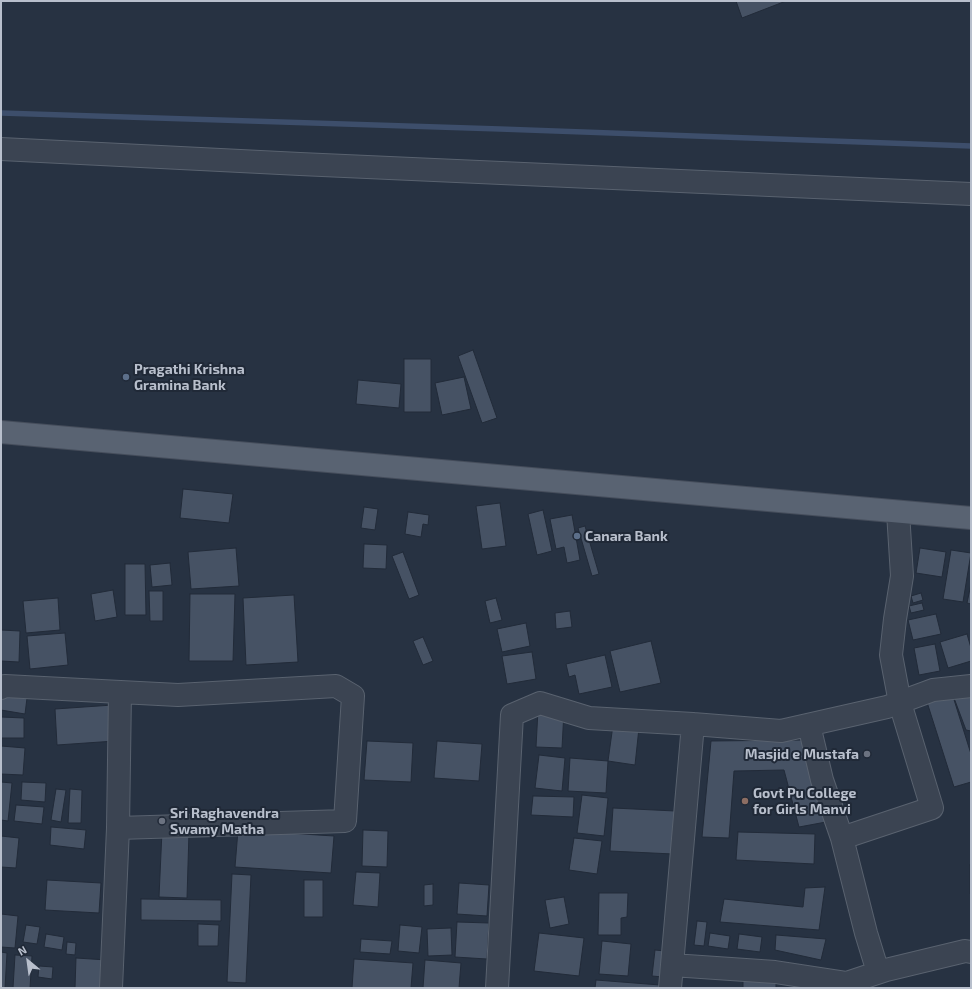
<!DOCTYPE html>
<style>
body{margin:0}
#map{position:relative;width:972px;height:989px;overflow:hidden;background:#273242;font-family:"Exo 2",sans-serif}
canvas{display:block}
.frame{position:absolute;inset:0;border:2px solid #b8bfcc;pointer-events:none}
.north{position:absolute;left:8px;top:941px;width:40px;height:40px;-webkit-text-stroke:3px #202937;paint-order:stroke;rotate:331deg;font-size:11px;font-weight:700;line-height:16px;text-align:center;color:#b8bfcc}
.north::after{content:'';display:block;margin:auto;width:14px;height:18px;background:#b8bfcc;clip-path:polygon(50% 0,100% 100%,50% 72%,0 100%)}
</style>
<div id="map">
<canvas width="972" height="989"></canvas>
<div class="frame"></div>
<div class="north">N</div>
</div>
<script>
const ctx = document.querySelector('canvas').getContext('2d');
ctx.lineJoin = 'round';
const toPath = rows => new Path2D(rows.map(r => 'M' + r).join(''));
function trace(path, color, width, dash) { ctx.strokeStyle = color; ctx.lineWidth = width; ctx.lineCap = dash ? 'butt' : 'round'; ctx.setLineDash(dash || []); ctx.stroke(path); }
function fill(path, color) { ctx.fillStyle = color; ctx.fill(path, 'evenodd'); }
function write(font, color, halo, rows, align = 'center') {
  ctx.font = font + ' "Exo 2",sans-serif'; ctx.lineWidth = 4; ctx.setLineDash([]); ctx.textBaseline = 'middle'; ctx.strokeStyle = halo; ctx.fillStyle = color; for (const [text, x, y, turn = 0] of rows) {
    ctx.save(); ctx.translate(x, y); ctx.rotate((+turn || 0) * Math.PI / 180); ctx.textAlign = isNaN(turn) ? turn : align; if (halo) ctx.strokeText(text, 0, 0); ctx.fillText(text, 0, 0); ctx.restore();
  }
}
trace(toPath([
 [1,113,500,129,971,146]
]), '#3d4e6b', 5.5);
const building = toPath([
 [736,1,786,1,742,18,736,1],
 [473,350,497,418,482,423,458,356,473,350],
 [404,359,431,359,431,412,404,412,404,359],
 [464,377,471,409,442,415,435,383,464,377],
 [358,380,401,384,399,408,356,404,358,380],
 [183,489,233,494,229,523,180,518,183,489],
 [500,503,506,546,482,549,476,506,500,503],
 [364,507,378,509,375,530,361,528,364,507],
 [543,510,552,551,537,555,528,514,543,510],
 [408,512,429,515,428,525,423,524,421,537,405,534,408,512],
 [572,515,580,560,567,563,564,547,556,549,550,519,572,515],
 [585,526,599,574,592,576,578,528,585,526],
 [364,544,387,545,386,569,363,568,364,544],
 [236,548,239,586,191,589,188,552,236,548],
 [920,548,946,552,942,577,916,573,920,548],
 [951,550,971,553,963,602,943,599,951,550],
 [403,552,419,595,409,599,392,556,403,552],
 [170,563,172,585,152,587,150,565,170,563],
 [125,564,145,564,146,615,125,615,125,564],
 [971,584,971,604,967,603,971,584],
 [113,590,117,617,95,621,91,594,113,590],
 [149,591,163,591,163,621,150,621,149,591],
 [921,593,923,600,913,603,911,596,921,593],
 [190,594,235,594,233,661,189,661,190,594],
 [294,595,298,662,246,665,243,598,294,595],
 [58,598,60,630,26,633,23,601,58,598],
 [496,598,502,620,490,623,485,601,496,598],
 [922,603,924,610,911,613,909,606,922,603],
 [570,611,572,627,556,629,555,613,570,611],
 [936,614,941,634,913,640,908,620,936,614],
 [526,623,530,646,502,652,497,629,526,623],
 [1,630,20,631,19,662,1,661,1,630],
 [65,633,68,665,30,669,27,636,65,633],
 [967,634,971,648,971,661,948,668,940,642,967,634],
 [423,637,433,661,423,665,413,641,423,637],
 [651,641,661,683,620,692,610,651,651,641],
 [935,644,940,671,919,675,914,648,935,644],
 [532,652,536,679,507,684,502,656,532,652],
 [605,655,612,687,579,694,575,675,569,677,566,664,605,655],
 [951,690,971,690,971,731,966,730,951,690],
 [951,690,971,754,971,782,954,787,926,699,951,690],
 [1,694,27,698,25,714,1,710,1,694],
 [113,705,115,741,57,745,55,709,113,705],
 [538,710,564,711,562,748,536,747,538,710],
 [1,717,24,718,24,738,1,738,1,717],
 [613,725,639,728,635,765,608,761,613,725],
 [802,740,826,822,799,827,784,770,734,771,729,838,702,837,711,741,802,740],
 [367,741,413,743,411,782,364,780,367,741],
 [437,741,482,744,479,781,434,778,437,741],
 [1,746,25,748,23,775,1,774,1,746],
 [539,755,565,758,562,791,535,788,539,755],
 [570,758,608,761,606,793,568,791,570,758],
 [1,782,12,783,8,821,1,820,1,782],
 [22,782,46,783,45,802,21,800,22,782],
 [56,789,66,790,61,822,51,820,56,789],
 [70,789,82,790,81,823,68,823,70,789],
 [582,795,608,798,604,836,577,833,582,795],
 [533,796,574,797,573,817,531,815,533,796],
 [16,805,44,807,42,824,14,821,16,805],
 [613,808,675,811,673,854,610,851,613,808],
 [51,827,86,830,84,849,50,845,51,827],
 [238,830,334,836,331,873,235,867,238,830],
 [363,830,388,831,387,867,362,866,363,830],
 [162,831,189,832,187,898,159,897,162,831],
 [738,832,815,834,814,864,736,860,738,832],
 [1,836,19,838,16,868,1,867,1,836],
 [574,838,602,841,597,874,569,870,574,838],
 [970,865,971,865,971,894,970,894,970,865],
 [356,872,380,873,378,907,353,905,356,872],
 [232,874,251,875,246,983,227,982,232,874],
 [47,880,101,883,99,913,45,910,47,880],
 [304,880,323,880,323,917,304,917,304,880],
 [459,883,489,885,487,916,457,914,459,883],
 [433,884,433,905,424,906,424,885,433,884],
 [825,887,819,930,720,922,724,899,803,907,805,888,825,887],
 [599,893,628,893,627,917,621,918,621,935,598,935,599,893],
 [564,897,569,924,550,928,545,900,564,897],
 [141,899,221,900,221,921,141,920,141,899],
 [1,914,18,916,15,948,1,947,1,914],
 [697,921,707,922,704,946,694,945,697,921],
 [457,922,489,923,487,959,455,957,457,922],
 [198,924,219,925,218,946,198,946,198,924],
 [26,925,40,927,37,944,23,942,26,925],
 [400,925,422,927,419,953,398,951,400,925],
 [451,928,452,955,428,956,427,929,451,928],
 [539,933,584,938,579,976,534,971,539,933],
 [710,933,730,936,728,949,708,946,710,933],
 [46,934,64,937,62,950,44,947,46,934],
 [739,934,762,937,760,952,737,949,739,934],
 [776,935,826,939,821,960,775,950,776,935],
 [361,939,392,941,390,954,360,952,361,939],
 [602,941,631,944,628,976,599,974,602,941],
 [67,942,76,943,75,955,66,954,67,942],
 [655,950,665,951,663,977,652,976,655,950],
 [1,952,7,953,5,988,1,988,1,952],
 [15,955,32,956,30,988,13,988,15,955],
 [76,958,107,960,105,988,75,988,76,958],
 [354,959,413,963,411,988,352,988,354,959],
 [425,960,461,963,459,988,423,988,425,960],
 [39,966,53,967,52,979,38,977,39,966],
 [743,976,776,979,776,988,743,988,743,976],
 [596,980,660,985,660,988,595,988,596,980]
]);
fill(building, '#465264');
trace(building, '#222b39', 1);
const minor = toPath([
 [1,149,300,164,971,194],
 [1,688,5,686,178,695,336,686,353,696,345,821,118,828,120,692],
 [809,725,822,780,842,838,932,808,900,703,891,655,895,619,902,576,898,512],
 [842,838,866,933,878,972],
 [672,965,775,972,847,983,886,970,965,951,971,952],
 [111,988,118,828],
 [497,988,512,715,540,703,589,718,693,724,781,731,887,707,933,690,971,686],
 [670,988,693,724]
]);
const major = toPath([
 [1,432,971,518]
]);
trace(minor, '#59626f', 24);
trace(major, '#454d5b', 24);
trace(minor, '#3b4452', 22);
trace(major, '#596372', 22);
for (const [x, y, r, color] of [
 [126,377,4,"#5c6f8a"],
 [577,536,4,"#5c6f8a"],
 [867,754,4,"#6b7280"],
 [745,801,4,"#8d6e63"],
 [162,821,4,"#6b7280"]
]) { const dot = new Path2D(); dot.arc(x, y, r, 0, 2 * Math.PI); ctx.fillStyle = color; ctx.fill(dot); trace(dot, '#202937', 1.5); }
write('bold 14px', '#b8bfcc', '#202937', [
 ["Pragathi Krishna",134,369],
 ["Gramina Bank",134,385],
 ["Canara Bank",585,536],
 ["Masjid e Mustafa",859,754,"right"],
 ["Govt Pu College",753,793],
 ["for Girls Manvi",753,809],
 ["Sri Raghavendra",170,813],
 ["Swamy Matha",170,829]
], 'left');
</script>
